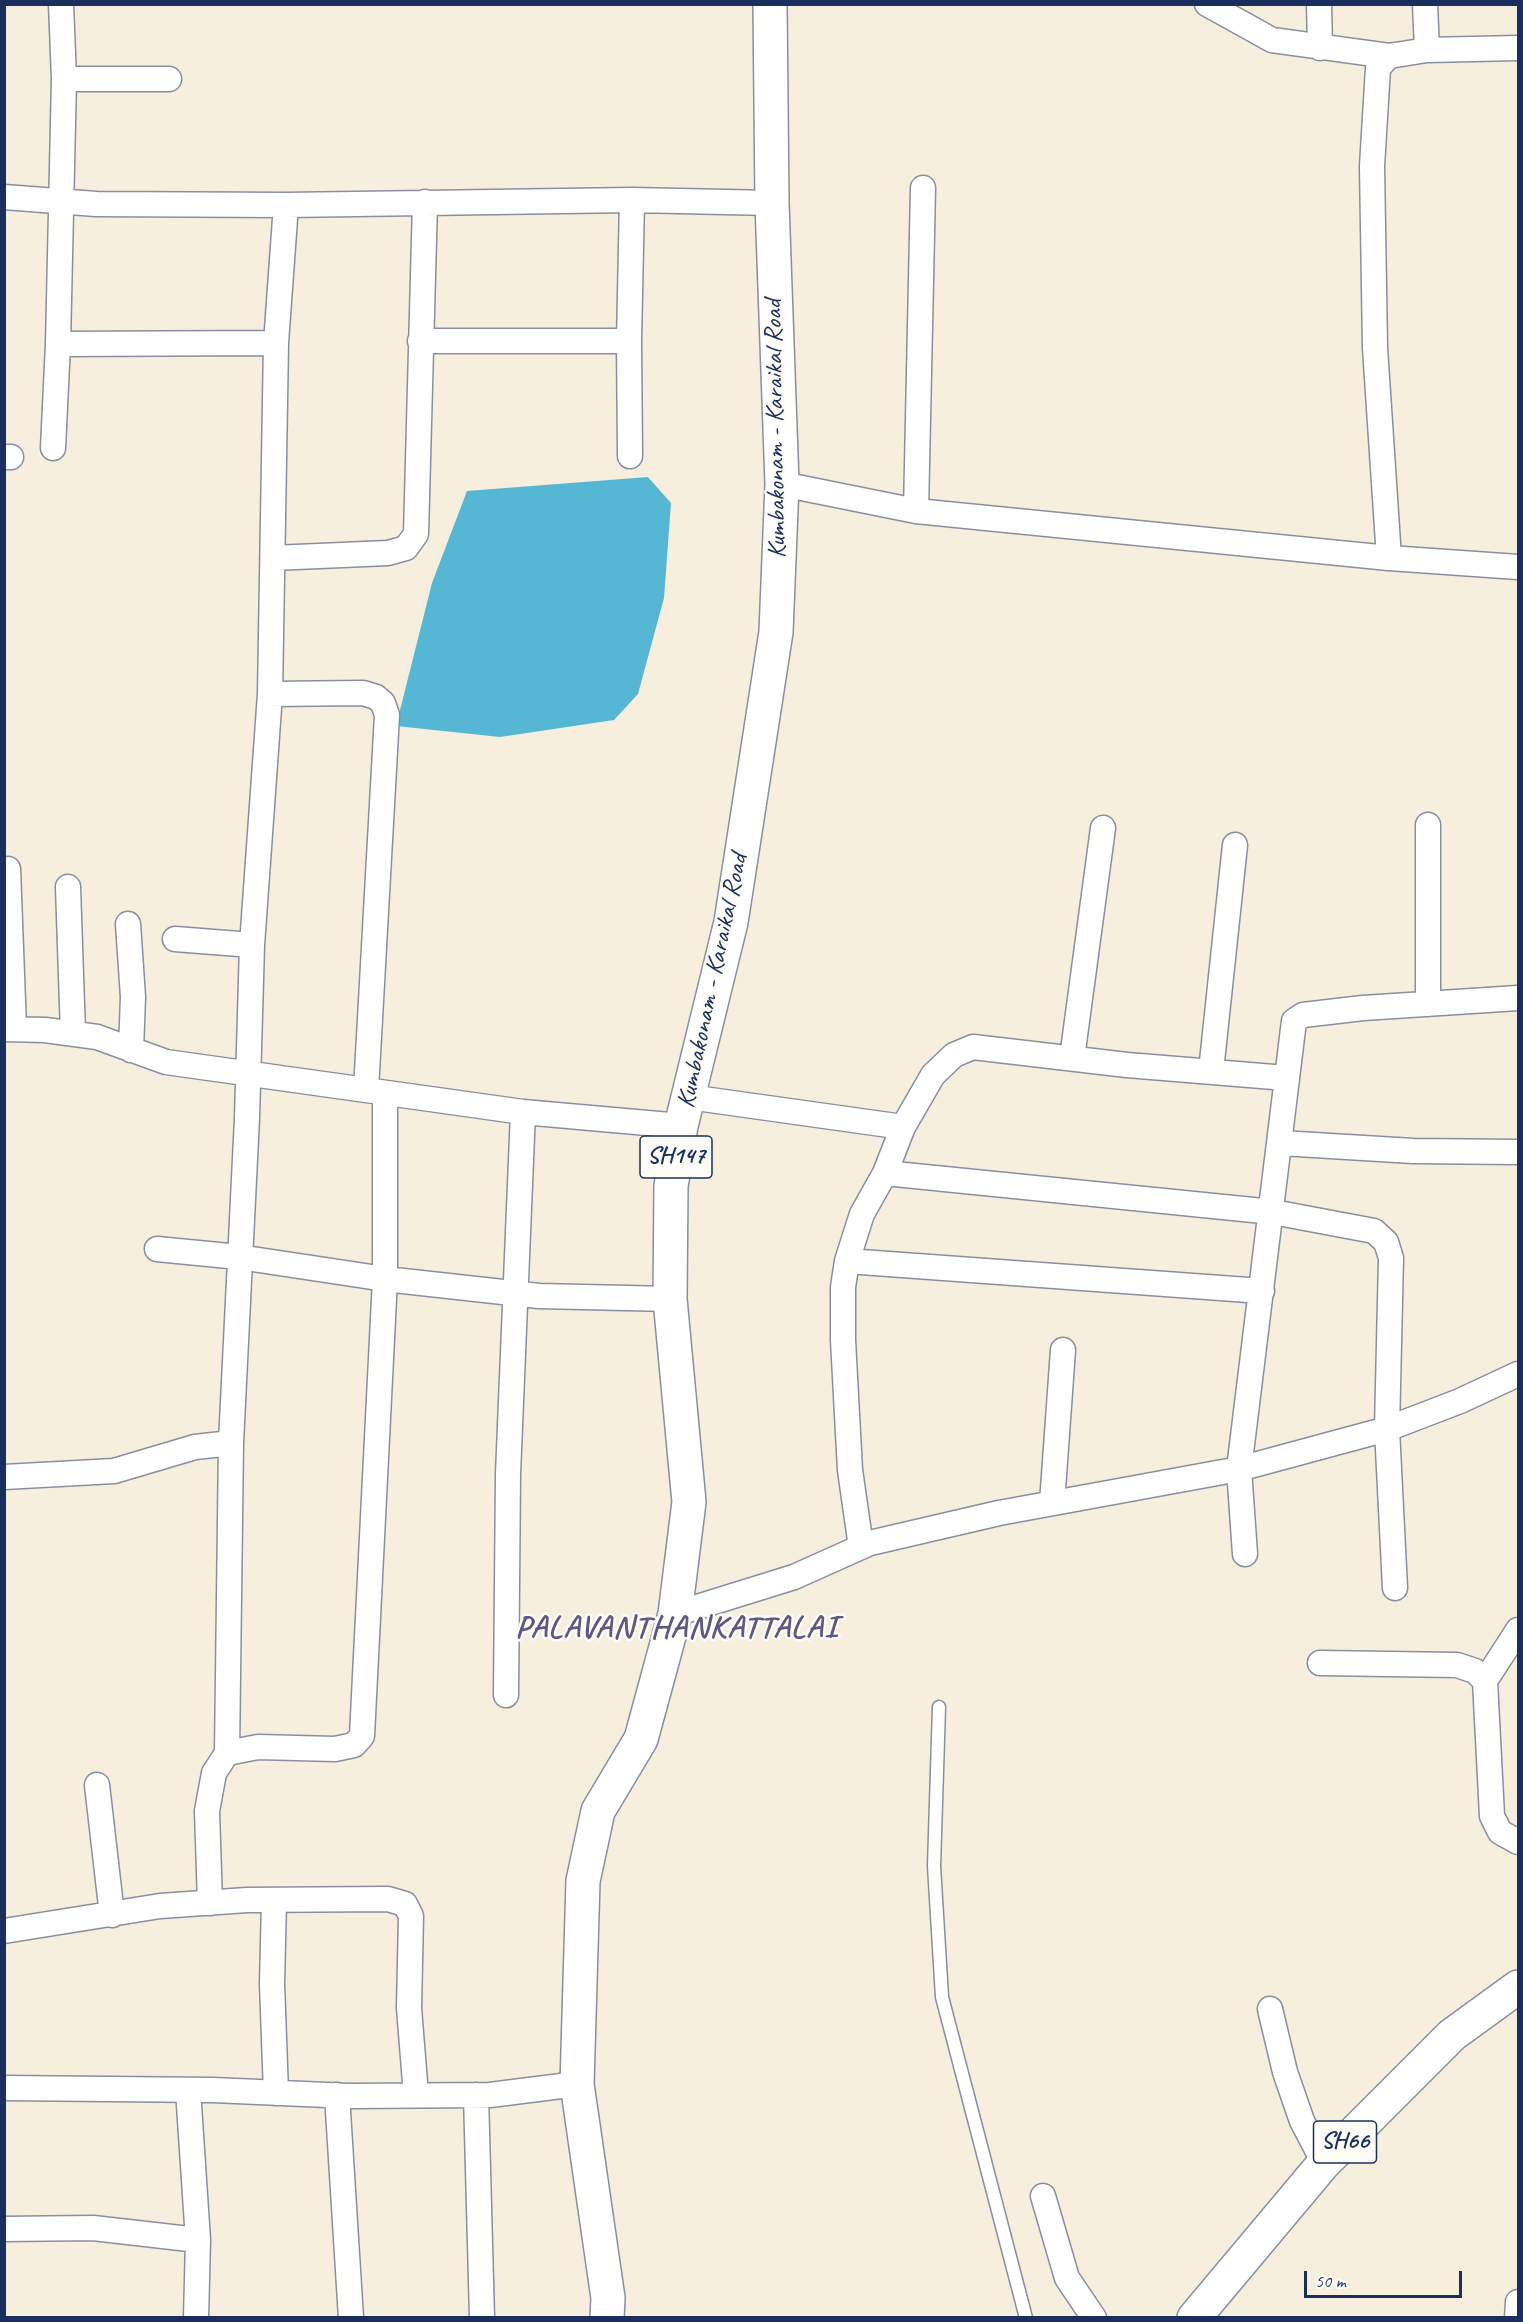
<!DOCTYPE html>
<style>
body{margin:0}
#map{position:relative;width:1523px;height:2322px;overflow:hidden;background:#f6efdd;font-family:Caveat,sans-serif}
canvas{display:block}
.frame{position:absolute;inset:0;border:6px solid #1b2f5e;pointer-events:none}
.scale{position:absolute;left:1304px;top:2271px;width:158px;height:27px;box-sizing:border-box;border:3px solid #1b2f5e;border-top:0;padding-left:8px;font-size:18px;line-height:21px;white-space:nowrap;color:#1b2f5e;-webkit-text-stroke:4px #fdfcf7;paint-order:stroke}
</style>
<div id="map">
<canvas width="1523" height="2322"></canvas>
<div class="frame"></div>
<div class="scale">50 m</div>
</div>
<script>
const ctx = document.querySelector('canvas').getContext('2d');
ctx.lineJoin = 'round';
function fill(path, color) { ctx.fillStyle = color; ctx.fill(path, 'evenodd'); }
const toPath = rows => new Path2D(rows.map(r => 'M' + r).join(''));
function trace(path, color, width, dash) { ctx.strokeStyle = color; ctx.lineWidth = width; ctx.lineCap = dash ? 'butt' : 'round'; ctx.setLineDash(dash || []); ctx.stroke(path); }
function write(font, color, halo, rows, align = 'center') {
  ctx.font = font + ' Caveat,sans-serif'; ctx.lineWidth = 5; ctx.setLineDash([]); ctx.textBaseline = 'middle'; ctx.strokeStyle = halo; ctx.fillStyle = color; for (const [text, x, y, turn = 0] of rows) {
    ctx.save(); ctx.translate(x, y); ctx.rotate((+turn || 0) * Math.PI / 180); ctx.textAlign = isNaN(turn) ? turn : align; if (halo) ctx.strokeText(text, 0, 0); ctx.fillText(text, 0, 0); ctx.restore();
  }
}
fill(toPath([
 [648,477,671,503,664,598,638,694,614,720,500,737,396,726,432,583,467,491]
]), '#56b7d4');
const lane = toPath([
 [939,1707,934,1866,942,1997,1026,2318]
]);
const street = toPath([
 [1207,4,1272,40,1389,56],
 [1319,4,1320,48],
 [1425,4,1427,50],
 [64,79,169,79],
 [4,197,96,204,286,205,632,200,772,203],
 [420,341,629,341],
 [58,344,276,343],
 [53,448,58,344,64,79,61,4],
 [630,456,629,341,632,200],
 [4,457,11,457],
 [782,484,916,511,1389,558,1518,567],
 [916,511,923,188],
 [273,558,388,553,406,548,416,534,425,202],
 [1389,558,1375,348,1372,166,1378,68,1389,56,1427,50,1518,48],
 [270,694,363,693,376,697,383,703,387,715,366,1090],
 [1428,825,1428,1004],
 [8,869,14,1028],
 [68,887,73,1034],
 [128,924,133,997,131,1050],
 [175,939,252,945],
 [4,1029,45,1030,97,1037,166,1062,523,1112,681,1126],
 [1072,1058,1103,828],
 [1211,1071,1235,845],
 [689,1097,903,1127],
 [1281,1143,1413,1151,1518,1152],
 [885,1173,1273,1212,1374,1231,1386,1242,1391,1258,1387,1429,1395,1588],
 [157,1249,239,1257,385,1279,539,1296,670,1299],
 [847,1261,1262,1291],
 [4,1477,114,1471,195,1447,231,1443],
 [1052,1503,1063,1350],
 [861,1547,850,1470,843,1340,843,1287,847,1261,862,1214,885,1173,903,1127,933,1075,954,1055,973,1047,1127,1065,1286,1078],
 [1245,1554,1239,1469,1294,1021,1303,1015,1363,1008,1518,998],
 [675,1614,794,1577,870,1543,999,1513,1239,1469,1387,1429,1460,1401,1518,1374],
 [1320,1663,1457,1665,1475,1671,1485,1681,1492,1816,1500,1832,1518,1842],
 [1485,1681,1518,1630],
 [506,1695,508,1474,523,1112],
 [227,1753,231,1443,247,1118,252,945,270,694,276,343,286,205],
 [97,1785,112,1915],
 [274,1901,272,1984,276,2093],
 [210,1903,207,1811,214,1773,227,1753,258,1747,335,1749,354,1745,362,1736,385,1279,385,1093],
 [4,1931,160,1906,247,1900,388,1899,405,1904,411,1916,409,2008,416,2095],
 [1270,2009,1285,2072,1302,2121,1324,2163],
 [4,2088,213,2090,350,2096,490,2095,577,2084],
 [188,2090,198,2240,196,2318],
 [337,2095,351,2318],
 [476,2095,482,2318],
 [1043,2196,1067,2278,1094,2318],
 [4,2229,93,2228,198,2240],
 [1517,2318,1518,2302]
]);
const primary = toPath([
 [607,2318,608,2298,577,2084,583,1881,598,1811,641,1739,675,1614,689,1502,670,1299,671,1186,681,1126,731,922,776,632,782,484,772,203,770,4],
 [1194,2318,1324,2163,1452,2035,1518,1987]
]);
trace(lane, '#888f9e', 15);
trace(street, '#888f9e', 27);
trace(primary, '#888f9e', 36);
trace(lane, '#fff', 12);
trace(street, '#fff', 24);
trace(primary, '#fff', 33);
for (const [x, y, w] of [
 [676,1157,72],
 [1345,2142,63]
]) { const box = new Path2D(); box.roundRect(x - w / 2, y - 21, w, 42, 4.5); ctx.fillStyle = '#fdfcf7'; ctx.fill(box); trace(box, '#1b2f5e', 1.5); }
write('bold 24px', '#1b2f5e', null, [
 ["SH147",676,1157],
 ["SH66",1345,2142]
]);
write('26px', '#1b2f5e', '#fdfcf7', [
 ["Kumbakonam - Karaikal Road",776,429,-91],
 ["Kumbakonam - Karaikal Road",713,981,-78]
]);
ctx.letterSpacing = '1.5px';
write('bold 32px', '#5e5683', '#fdfcf7', [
 ["PALAVANTHANKATTALAI",677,1629]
]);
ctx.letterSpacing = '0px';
</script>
